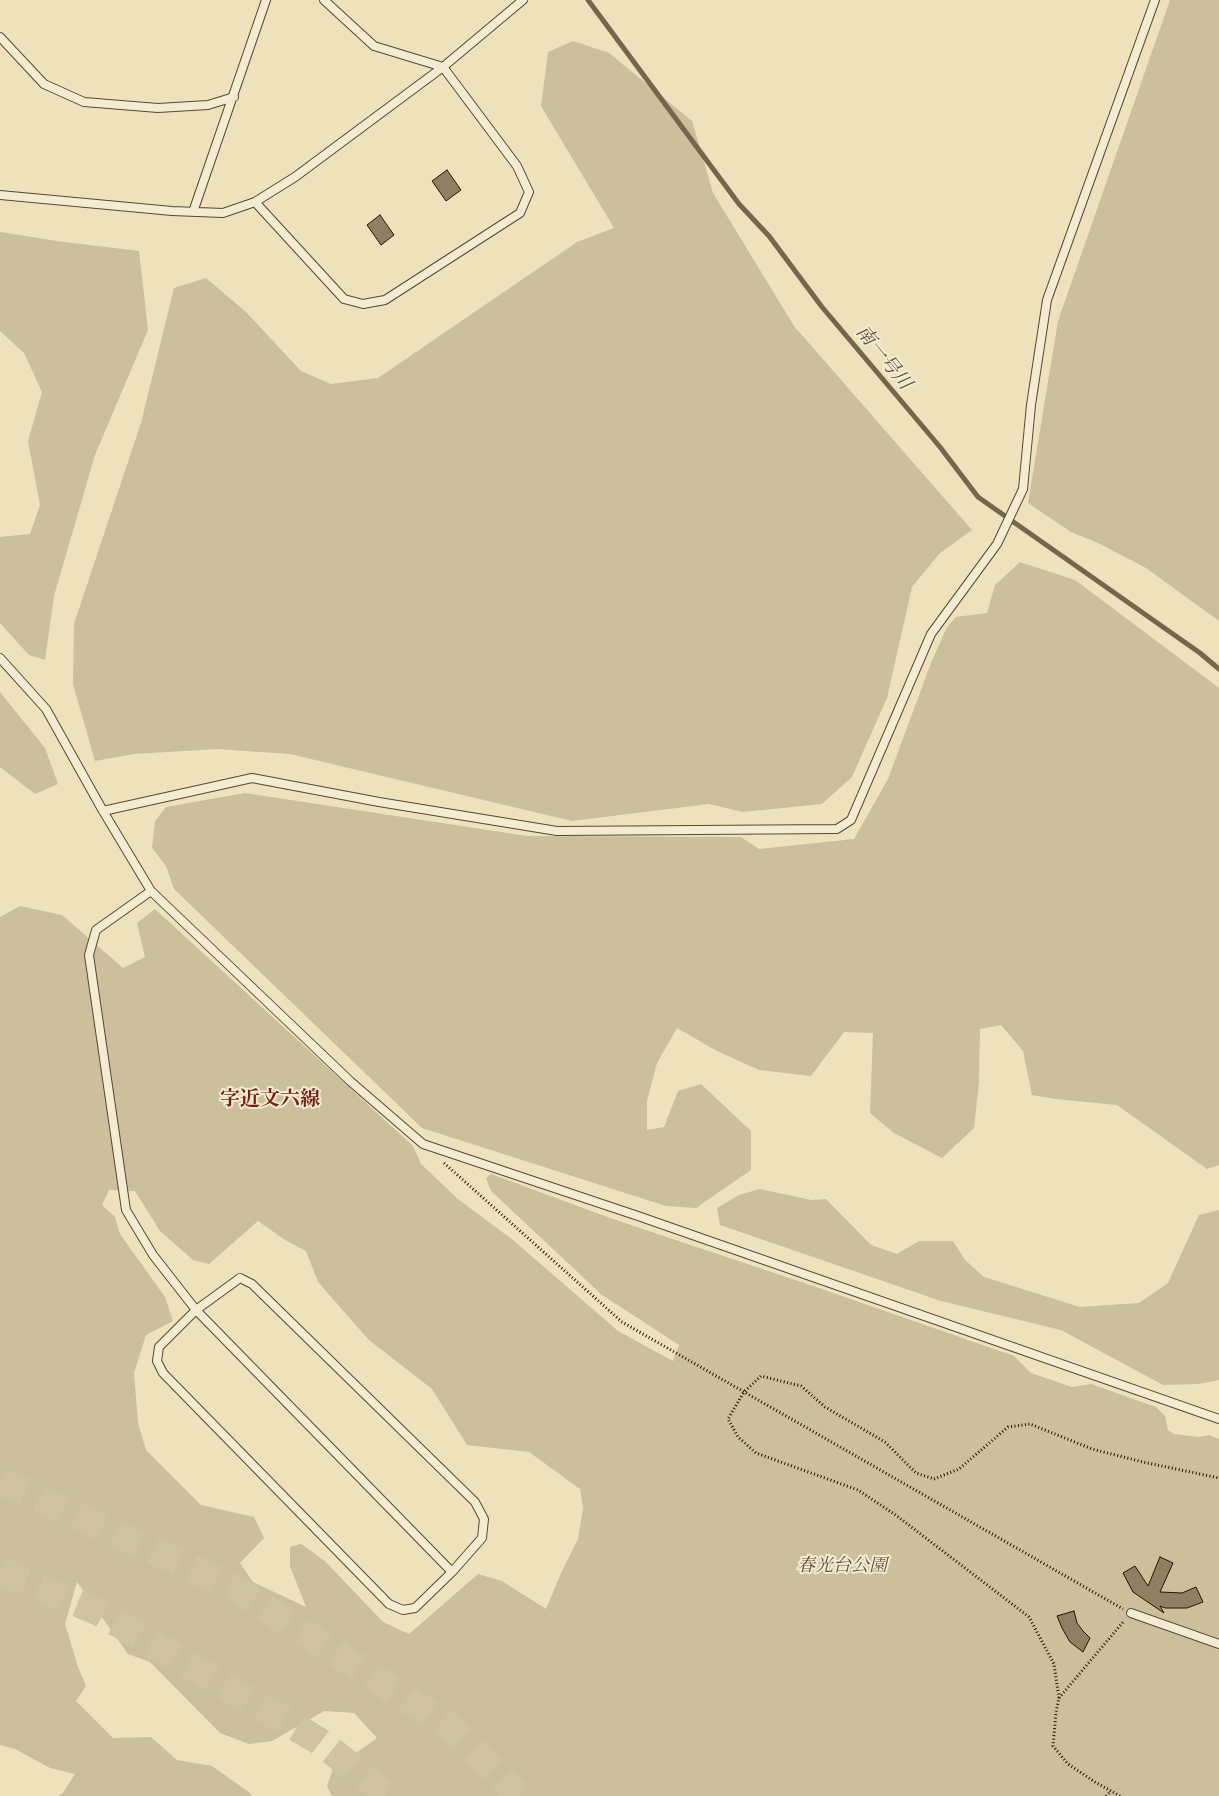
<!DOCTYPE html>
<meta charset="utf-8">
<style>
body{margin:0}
canvas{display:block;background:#ede2bc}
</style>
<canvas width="1219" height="1796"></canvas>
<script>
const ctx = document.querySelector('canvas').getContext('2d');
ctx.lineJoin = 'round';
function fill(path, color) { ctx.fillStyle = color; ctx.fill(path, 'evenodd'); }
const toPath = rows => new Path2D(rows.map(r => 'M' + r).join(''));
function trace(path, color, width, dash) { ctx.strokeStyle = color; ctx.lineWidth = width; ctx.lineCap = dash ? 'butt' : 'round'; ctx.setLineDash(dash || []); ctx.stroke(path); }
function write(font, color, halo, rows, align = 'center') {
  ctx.font = font + ' "IM FELL French Canon","Noto Serif JP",serif'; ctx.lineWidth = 4; ctx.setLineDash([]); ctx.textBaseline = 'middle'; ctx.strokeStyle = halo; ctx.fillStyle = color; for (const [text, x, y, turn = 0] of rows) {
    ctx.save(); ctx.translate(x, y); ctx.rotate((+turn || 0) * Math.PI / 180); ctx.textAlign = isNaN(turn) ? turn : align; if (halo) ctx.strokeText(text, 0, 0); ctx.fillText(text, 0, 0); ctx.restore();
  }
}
fill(toPath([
 [1170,0,1219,0,1219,621,1146,568,1098,543,1071,532,1028,503,1058,321],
 [573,41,609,53,692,121,713,193,794,326,972,530,940,553,912,587,887,698,852,777,822,804,743,812,709,804,572,821,290,754,217,749,134,754,95,761,73,684,74,624,141,423,174,288,206,278,246,312,301,371,331,384,378,378,577,242,614,228,541,106,548,52],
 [0,232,57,241,139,251,148,330,95,455,54,596,45,660,29,655,0,623,0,537,30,534,40,505,28,441,42,392,24,353,0,331],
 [1020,562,1075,580,1219,688,1219,1165,1207,1169,1117,1105,1055,1099,1032,1095,1023,1051,1001,1025,980,1029,979,1082,974,1128,942,1158,894,1133,870,1113,873,1033,844,1032,811,1076,759,1070,717,1051,677,1028,657,1063,647,1101,647,1130,664,1127,678,1091,701,1084,751,1131,751,1170,696,1208,666,1206,422,1128,174,889,166,866,152,848,155,821,166,807,245,793,527,836,741,837,759,849,854,839,888,779,931,663,947,627,956,617,987,613,995,585],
 [0,692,45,748,58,784,35,794,0,767],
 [20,906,62,915,123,968,145,957,137,923,155,909,413,1146,421,1164,458,1199,513,1240,618,1331,673,1361,679,1345,602,1295,491,1191,486,1178,491,1174,610,1218,819,1288,1014,1356,1031,1373,1072,1387,1091,1384,1156,1407,1165,1416,1168,1430,1174,1434,1199,1437,1209,1435,1219,1439,1219,1796,332,1796,327,1786,333,1769,377,1738,354,1713,324,1711,272,1741,249,1744,220,1733,150,1662,128,1654,77,1582,65,1624,78,1667,86,1686,76,1701,113,1738,151,1737,177,1760,212,1766,250,1793,252,1796,58,1796,63,1793,75,1774,50,1768,15,1749,0,1745,0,917],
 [109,1190,135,1191,160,1231,193,1260,209,1264,258,1221,285,1240,306,1251,318,1282,369,1340,432,1389,467,1445,529,1452,580,1489,583,1508,578,1539,562,1571,546,1609,502,1581,478,1574,409,1634,383,1622,325,1561,301,1544,290,1547,290,1566,306,1607,253,1582,240,1563,264,1538,254,1517,201,1505,146,1450,138,1423,134,1373,146,1335,173,1321,165,1297,120,1234,115,1217,102,1205],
 [760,1189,811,1200,826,1199,871,1245,897,1254,919,1241,953,1241,965,1260,984,1277,1080,1307,1139,1303,1168,1283,1199,1215,1219,1210,1219,1380,1199,1384,1163,1385,1061,1330,941,1301,720,1225,717,1208,739,1195]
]), '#cbbf9c');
trace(toPath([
 [588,0,739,204,769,236,822,307,940,447,978,497,1200,653,1219,669]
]), '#76664b', 5);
const building = toPath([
 [447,170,461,190,446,201,432,181,447,170],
 [380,215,394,235,381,245,367,225,380,215],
 [1160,1557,1173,1563,1160,1592,1182,1593,1196,1587,1203,1602,1187,1608,1165,1608,1160,1606,1164,1613,1133,1592,1123,1573,1135,1566,1148,1586,1160,1557],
 [1074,1611,1077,1623,1083,1631,1090,1638,1083,1652,1070,1642,1062,1628,1057,1616,1074,1611]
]);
fill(building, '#8e8062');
trace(building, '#271501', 1);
trace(toPath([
 [0,1481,231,1586,446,1724,519,1796],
 [0,1571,97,1611,319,1741,389,1796]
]), '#cfc3a0', 28, [28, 14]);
const lane = toPath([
 [0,37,44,84,84,102,158,108,208,105,234,97],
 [0,195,172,211,223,213,255,202,295,177,443,67,523,0],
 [255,202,344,299,363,304,385,300,520,213,529,192,517,166,443,67,374,46,324,0],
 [193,212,266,0],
 [0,658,46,709,103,811,151,891,350,1081,423,1144,638,1216,1219,1419],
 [103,811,252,778,379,802,557,831,837,829,851,820,931,634,997,544,1023,489,1031,405,1047,300,1155,0],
 [151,891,96,930,89,955,126,1210,153,1255,196,1310,452,1572],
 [240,1278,252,1284,475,1502,484,1519,482,1538,452,1572,415,1608,403,1610,389,1604,163,1373,157,1361,159,1347,196,1310,240,1278],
 [1131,1613,1219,1644]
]);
trace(lane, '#584830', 10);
trace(toPath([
 [444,1163,622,1322,1123,1609],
 [1059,1698,1124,1621],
 [1106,1796,1111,1791],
 [1120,1796,1095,1782,1068,1764,1053,1746,1056,1712,1059,1698,1054,1664,1029,1617,897,1516,858,1490,756,1453,738,1437,728,1419,744,1392,761,1376,801,1386,825,1407,885,1442,916,1473,934,1479,959,1469,1008,1427,1030,1424,1092,1449,1143,1462,1219,1478]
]), '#271501', 3, [1, 2.5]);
trace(lane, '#f3ecd3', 8);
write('italic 18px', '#605037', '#f3ecd3', [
 ["春光台公園",842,1567]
]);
write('italic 19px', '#5b4b32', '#f3ecd3', [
 ["南一号川",883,358,51]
]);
write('bold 20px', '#7a1f14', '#f3ecd3', [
 ["字近文六線",270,1100]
]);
</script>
